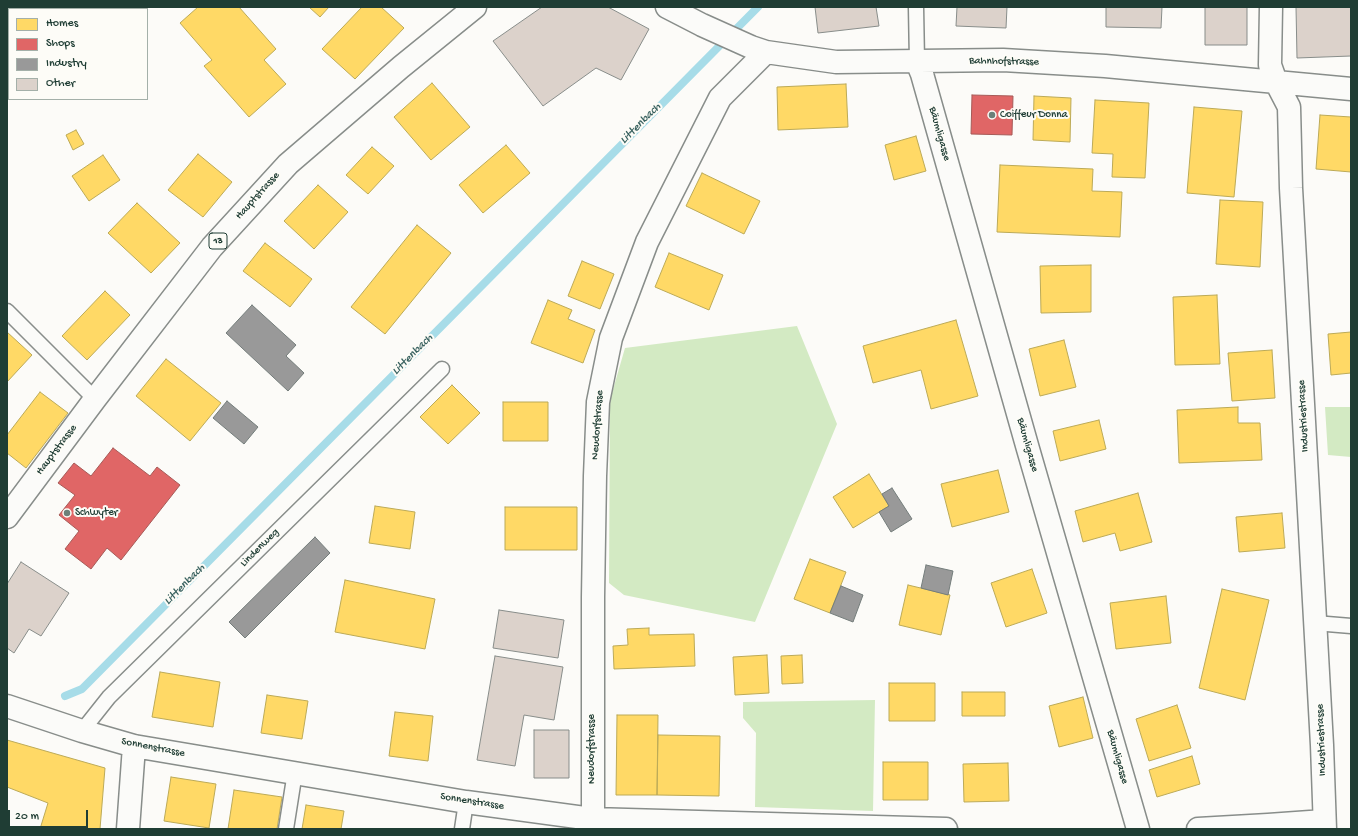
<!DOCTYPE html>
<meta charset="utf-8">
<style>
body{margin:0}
#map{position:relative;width:1358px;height:836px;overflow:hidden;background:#fcfbf8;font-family:"Gochi Hand",sans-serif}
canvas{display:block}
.frame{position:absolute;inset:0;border:8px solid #1f3d34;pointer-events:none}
.legend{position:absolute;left:8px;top:8px;width:140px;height:92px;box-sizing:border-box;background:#fdfcf7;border:1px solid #a4b0a9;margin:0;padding:5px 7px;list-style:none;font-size:12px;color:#1f3d34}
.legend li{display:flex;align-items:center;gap:8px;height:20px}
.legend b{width:20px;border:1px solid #a4b0a9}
.scale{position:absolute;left:8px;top:810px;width:80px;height:18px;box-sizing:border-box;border:2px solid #1f3d34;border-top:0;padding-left:5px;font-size:12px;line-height:14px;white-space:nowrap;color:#1f3d34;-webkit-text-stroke:3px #fdfcf7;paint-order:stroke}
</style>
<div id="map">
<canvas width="1358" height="836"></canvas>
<div class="frame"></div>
<ul class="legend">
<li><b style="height:11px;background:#ffd966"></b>Homes</li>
<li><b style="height:11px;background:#e06666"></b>Shops</li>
<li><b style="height:11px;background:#999"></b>Industry</li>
<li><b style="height:11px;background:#dcd2cb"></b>Other</li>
</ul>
<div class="scale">20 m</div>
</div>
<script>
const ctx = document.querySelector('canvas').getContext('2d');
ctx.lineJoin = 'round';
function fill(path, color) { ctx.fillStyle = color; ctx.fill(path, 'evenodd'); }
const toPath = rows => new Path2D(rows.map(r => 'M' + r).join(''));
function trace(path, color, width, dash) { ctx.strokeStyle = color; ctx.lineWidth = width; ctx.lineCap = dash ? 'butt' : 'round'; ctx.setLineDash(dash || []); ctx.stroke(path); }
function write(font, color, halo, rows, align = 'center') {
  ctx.font = font + ' "Gochi Hand",sans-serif'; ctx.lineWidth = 4; ctx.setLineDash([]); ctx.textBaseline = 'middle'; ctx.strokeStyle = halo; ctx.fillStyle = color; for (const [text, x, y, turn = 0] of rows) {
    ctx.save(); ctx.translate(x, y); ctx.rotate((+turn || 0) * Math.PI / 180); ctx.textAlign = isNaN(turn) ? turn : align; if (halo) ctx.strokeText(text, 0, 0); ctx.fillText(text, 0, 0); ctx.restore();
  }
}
fill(toPath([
 [797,326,837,424,755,622,624,595,609,583,610,400,625,348],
 [1325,407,1351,407,1351,457,1328,455],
 [875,700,873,811,755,807,756,733,743,718,743,702]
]), '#d3eac3');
const homes = toPath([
 [7,7,50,7,50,9,9,9,9,39,7,40,7,7],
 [198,7,239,7,276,49,264,60,286,84,249,117,204,66,212,60,180,23,198,7],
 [309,7,329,7,320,17,309,7],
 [362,7,381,7,404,28,355,79,322,49,362,7],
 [432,83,470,127,431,160,394,117,432,83],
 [846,84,848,127,778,130,777,87,846,84],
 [1034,96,1071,98,1070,142,1033,140,1034,96],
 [1095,100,1149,103,1145,178,1112,177,1113,154,1092,153,1095,100],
 [1194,107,1242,111,1234,197,1187,193,1194,107],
 [1320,115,1351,117,1351,172,1316,169,1320,115],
 [76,130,84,144,73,150,66,135,76,130],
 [916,136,926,171,894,180,885,145,916,136],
 [506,145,530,173,483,213,459,185,506,145],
 [372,147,394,166,368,194,346,175,372,147],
 [198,154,232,182,203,217,168,190,198,154],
 [103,155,120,180,89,201,72,176,103,155],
 [1000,165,1093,169,1092,191,1122,192,1120,237,997,232,1000,165],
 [702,173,760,201,744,234,686,206,702,173],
 [318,185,348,212,314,249,284,221,318,185],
 [1220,200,1263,202,1260,267,1216,264,1220,200],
 [137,203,180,243,151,273,108,233,137,203],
 [417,225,451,253,385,334,351,307,417,225],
 [265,243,312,279,290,307,243,271,265,243],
 [669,253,723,275,709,310,655,287,669,253],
 [582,261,614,274,600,309,568,296,582,261],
 [1091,265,1091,312,1041,313,1040,266,1091,265],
 [105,291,130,315,87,360,62,336,105,291],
 [1217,295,1220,364,1175,365,1173,297,1217,295],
 [548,300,572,310,568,319,595,330,583,363,531,343,548,300],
 [956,320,978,396,931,409,921,370,873,383,863,346,956,320],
 [7,332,32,355,7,382,7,332],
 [1351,332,1351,373,1331,375,1328,334,1351,332],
 [1064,340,1076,387,1040,396,1029,349,1064,340],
 [1272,350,1275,398,1232,401,1228,353,1272,350],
 [166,359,221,403,190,441,136,396,166,359],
 [452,385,480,413,448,444,420,417,452,385],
 [40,392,68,413,26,468,7,453,7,435,40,392],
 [503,402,548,402,548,441,503,441,503,402],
 [1238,407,1238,423,1260,423,1262,460,1179,463,1177,410,1238,407],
 [1099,420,1106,449,1060,461,1053,431,1099,420],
 [998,470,1009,512,952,527,941,484,998,470],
 [869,474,889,506,853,528,833,497,869,474],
 [1138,493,1152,542,1120,551,1115,533,1083,542,1075,511,1138,493],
 [375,506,415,512,410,549,369,543,375,506],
 [505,507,577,507,577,550,505,550,505,507],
 [1282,513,1285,548,1239,552,1236,517,1282,513],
 [810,559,846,572,830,613,794,599,810,559],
 [1032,569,1047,613,1006,627,991,583,1032,569],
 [345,580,435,599,425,649,335,632,345,580],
 [908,585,950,595,941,635,899,625,908,585],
 [1222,589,1269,600,1245,700,1199,688,1222,589],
 [1166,596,1171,643,1116,649,1110,603,1166,596],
 [649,628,649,635,694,634,695,666,614,669,613,646,628,645,627,629,649,628],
 [767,655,769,693,735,695,733,657,767,655],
 [802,655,803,683,782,684,781,656,802,655],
 [160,672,220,682,213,727,152,717,160,672],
 [889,683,935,683,935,721,889,721,889,683],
 [962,692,1005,692,1005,716,962,716,962,692],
 [267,695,308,701,302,739,261,733,267,695],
 [1083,697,1093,738,1059,747,1049,706,1083,697],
 [1177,705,1191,748,1149,761,1136,719,1177,705],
 [395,712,433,716,428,761,389,756,395,712],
 [617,715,658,715,657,795,616,795,617,715],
 [658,735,720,736,719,796,657,795,658,735],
 [7,740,105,768,100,829,40,829,48,803,7,787,7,740],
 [1192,756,1200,784,1157,797,1149,770,1192,756],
 [883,762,928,762,928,800,883,800,883,762],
 [1008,763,1009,801,964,802,963,764,1008,763],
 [171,777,216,784,209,828,164,821,171,777],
 [234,790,282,797,277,829,228,829,234,790],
 [306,805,344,811,341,829,302,829,306,805]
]);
fill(homes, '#ffd966');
trace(homes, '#bcaa57', 1);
const shops = toPath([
 [972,95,1013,96,1012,135,971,134,972,95],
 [113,448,150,476,157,467,180,485,121,560,107,548,91,569,65,549,79,531,59,515,75,495,58,483,74,463,91,476,113,448]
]);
fill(shops, '#e06666');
trace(shops, '#a65a57', 1);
const industry = toPath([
 [252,305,296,345,286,356,304,373,288,391,226,333,252,305],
 [227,401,258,427,244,444,213,418,227,401],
 [892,488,912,519,891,532,879,512,889,506,882,494,892,488],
 [315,537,330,553,245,638,229,622,315,537],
 [926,565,953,571,948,595,921,588,926,565],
 [841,586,863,595,853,622,830,613,841,586]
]);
fill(industry, '#999');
trace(industry, '#747d7b', 1);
trace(toPath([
 [65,696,82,689,758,7]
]), '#a7dce8', 8);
const building = toPath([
 [542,7,608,7,649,29,621,80,596,68,543,106,493,41,542,7],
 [815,7,876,7,879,26,818,33,815,7],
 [957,7,1007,7,1006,28,956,26,957,7],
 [1106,7,1162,7,1161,28,1106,27,1106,7],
 [1205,7,1247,7,1247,45,1205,45,1205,7],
 [1296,7,1351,7,1351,56,1297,58,1296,7],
 [21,562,69,593,41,636,29,629,14,653,7,648,7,584,21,562],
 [499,610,564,620,558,658,493,648,499,610],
 [495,656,563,667,554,720,524,715,515,766,477,760,495,656],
 [534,730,569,730,569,778,534,778,534,730]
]);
fill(building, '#dcd2cb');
trace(building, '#888d8a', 1);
const lane = toPath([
 [916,7,917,62],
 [7,311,95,399],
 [1315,623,1351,626],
 [82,731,109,697,442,369],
 [286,829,295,772],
 [462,829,466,802]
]);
const street = toPath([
 [667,7,702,25,751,47,766,52,836,62,1003,60,1105,66,1351,89],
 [1271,7,1270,65,1276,82,1289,107,1291,188,1322,745,1325,829],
 [917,62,922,74,1028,449,1138,829],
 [7,706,82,731,134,746,466,802,592,819,946,829],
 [128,829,134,746],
 [593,829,593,597,595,476,598,402,611,338,647,242,720,98,766,52],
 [1198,829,1268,825,1324,821]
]);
const primary = toPath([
 [7,517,95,399,212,247,288,164,401,67,475,7]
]);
trace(lane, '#888d8a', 17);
trace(street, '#888d8a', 25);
trace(primary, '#888d8a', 25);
trace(lane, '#fbfbf9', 14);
trace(street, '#fbfbf9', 22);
trace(primary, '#fbfbf9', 22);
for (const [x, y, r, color] of [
 [992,115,4,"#6c8079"],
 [67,513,4,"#6c8079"]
]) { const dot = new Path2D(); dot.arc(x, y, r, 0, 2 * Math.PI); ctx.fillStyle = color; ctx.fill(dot); trace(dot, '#fdfcf7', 1.5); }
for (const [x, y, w] of [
 [218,241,18]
]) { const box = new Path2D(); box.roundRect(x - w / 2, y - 8, w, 16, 3); ctx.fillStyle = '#fdfcf7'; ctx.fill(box); trace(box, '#1f3d34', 1); }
write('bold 10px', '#1f3d34', null, [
 ["13",218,241]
]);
write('11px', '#1f3d34', '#fdfcf7', [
 ["Bahnhofstrasse",1004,62,1],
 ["Bäumligasse",939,134,74],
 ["Hauptstrasse",258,196,-48],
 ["Industriestrasse",1304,416,-93],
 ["Neudorfstrasse",598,425,-86],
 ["Bäumligasse",1027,445,74],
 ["Hauptstrasse",57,450,-53],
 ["Lindenweg",260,548,-45],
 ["Industriestrasse",1322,740,-92],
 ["Sonnenstrasse",153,748,11],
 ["Neudorfstrasse",592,749,-90],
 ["Bäumligasse",1117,757,74],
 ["Sonnenstrasse",472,802,9]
]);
write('11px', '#1f3d34', '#fdfcf7', [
 ["Coiffeur Donna",1000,115],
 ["Schwyter",75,513]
], 'left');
write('italic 12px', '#38615f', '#fdfcf7', [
 ["Littenbach",641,124,-45],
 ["Littenbach",413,355,-45],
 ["Littenbach",185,585,-45]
]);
</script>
